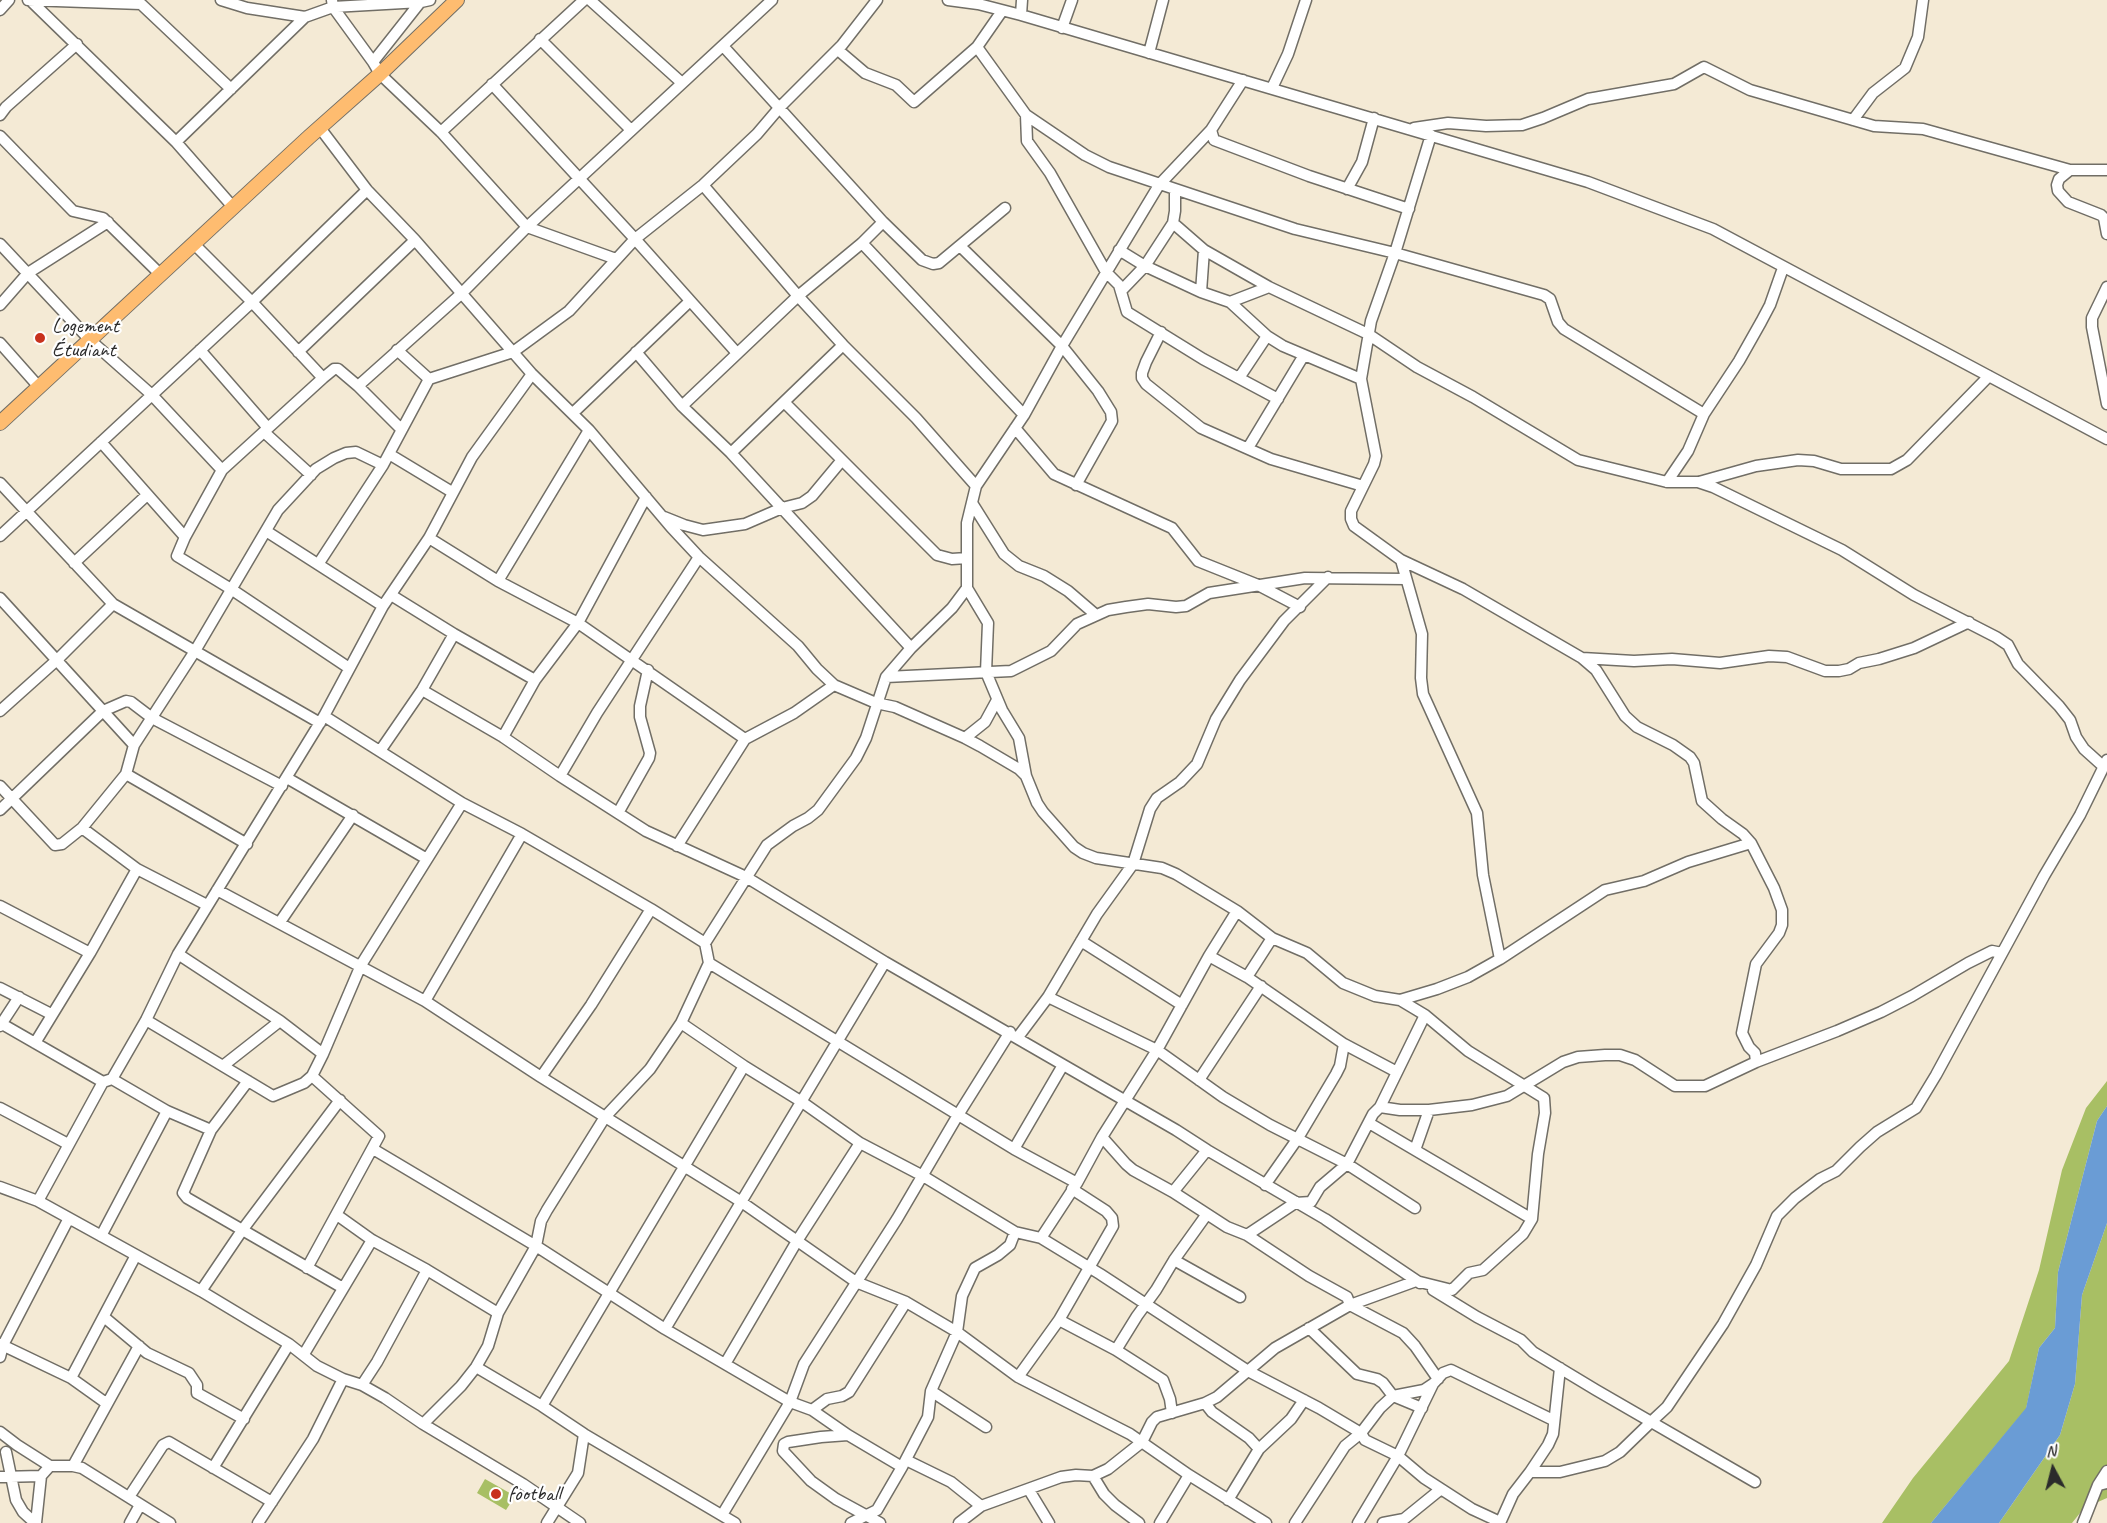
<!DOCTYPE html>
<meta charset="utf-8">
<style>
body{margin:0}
#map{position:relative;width:2107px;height:1523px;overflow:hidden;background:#f4ead5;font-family:Caveat,sans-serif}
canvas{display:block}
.north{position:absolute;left:2023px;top:1439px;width:60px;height:60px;-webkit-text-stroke:4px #fff;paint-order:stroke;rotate:353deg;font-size:16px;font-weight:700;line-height:24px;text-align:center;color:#2b2b2b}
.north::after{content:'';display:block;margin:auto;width:21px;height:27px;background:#2b2b2b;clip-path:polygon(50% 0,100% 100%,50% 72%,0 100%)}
</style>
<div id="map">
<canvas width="2107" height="1523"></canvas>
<div class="north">N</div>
</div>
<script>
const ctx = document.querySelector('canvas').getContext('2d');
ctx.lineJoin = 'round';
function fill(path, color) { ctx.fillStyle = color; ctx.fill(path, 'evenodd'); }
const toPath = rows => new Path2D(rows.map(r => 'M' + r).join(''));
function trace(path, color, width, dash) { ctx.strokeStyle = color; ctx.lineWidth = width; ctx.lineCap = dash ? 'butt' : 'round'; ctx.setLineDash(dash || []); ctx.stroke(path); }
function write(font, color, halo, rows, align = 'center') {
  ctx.font = font + ' Caveat,sans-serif'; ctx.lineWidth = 4.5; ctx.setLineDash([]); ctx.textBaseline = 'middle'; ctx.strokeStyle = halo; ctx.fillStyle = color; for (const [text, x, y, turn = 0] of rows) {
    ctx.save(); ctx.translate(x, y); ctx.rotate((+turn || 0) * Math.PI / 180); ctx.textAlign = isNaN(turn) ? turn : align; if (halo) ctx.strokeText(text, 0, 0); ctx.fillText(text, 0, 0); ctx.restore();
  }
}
fill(toPath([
 [2107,1081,2107,1106,2097,1121,2058,1272,2055,1328,2039,1348,2026,1409,1931,1523,1882,1523,1913,1478,2009,1361,2039,1270,2062,1170,2086,1108],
 [2107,1223,2107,1498,2084,1508,2072,1523,1999,1523,2060,1435,2075,1384,2082,1295],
 [485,1479,515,1496,506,1510,477,1493]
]), '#a8bf64');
fill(toPath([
 [2107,1106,2107,1223,2082,1295,2075,1384,2060,1435,1999,1523,1931,1523,2026,1408,2039,1348,2055,1328,2058,1272,2097,1121]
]), '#6a9cd5');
const minor = toPath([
 [28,0,141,4,231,89],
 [30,0,176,142,233,207],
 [221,0,247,8,305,17],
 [332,0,333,7,373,62,380,74,441,132,527,227,616,259],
 [590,0,682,83],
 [948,0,978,4,1021,15,1588,182,1713,229,2107,439],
 [0,10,9,0],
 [1021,15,1022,0],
 [1062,28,1072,0],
 [540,39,631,130],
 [723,46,883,222,922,260,933,264,939,263,1005,208],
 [977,47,1026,115,1085,155,1109,167,1295,229,1395,253,1544,295,1550,299,1558,322,1564,329,1704,414],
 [838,50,865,73,896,85,914,102,977,47,1002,11],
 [1149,53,1163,0],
 [373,62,422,0],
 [1243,80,1211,130,1214,140,1309,176,1409,209],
 [492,84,635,239,736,352],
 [1272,88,1288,54,1306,0],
 [0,115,6,107,77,44],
 [1026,115,1027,141,1050,173,1106,272,1119,285,1127,312,1203,359,1278,399],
 [1853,120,1873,93,1905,68,1918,37,1923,0],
 [320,128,367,190,415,240,532,374,589,430,671,527,699,557,798,646,817,669,834,685,876,703,895,707,965,738,980,746,1019,769,1026,776,1037,803,1043,812,1074,847,1083,853,1096,858,1162,868,1176,874,1237,911,1272,938,1307,953,1343,983,1375,996,1400,1000,1425,1015,1468,1051,1544,1098,1545,1113,1538,1154,1532,1219,1523,1234,1483,1270,1469,1273,1452,1290,1416,1281,1350,1305,1275,1348,1217,1397,1205,1403,1157,1417,1152,1422,1142,1442,1108,1469,1093,1476,1076,1475,1061,1477,981,1506,959,1523],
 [1414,128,1448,123,1486,126,1522,125,1543,118,1588,99,1674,84,1704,67,1750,90,1874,126,1923,129,2070,170,2107,170],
 [441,132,584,0],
 [1431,135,1395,253,1371,321,1361,379,1376,456,1374,464,1351,511,1351,519,1354,526,1401,560,1463,589,1582,658,1596,670,1625,716,1637,727,1673,745,1690,757,1694,763,1702,801,1722,819,1743,834,1751,843,1774,888,1782,910,1782,925,1779,933,1756,964,1742,1033,1749,1047,1755,1053,1756,1062],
 [0,136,73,211,103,218,161,275],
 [176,142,305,17,333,7,421,2,430,0],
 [2070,170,2059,179,2057,185,2058,191,2068,202,2101,215,2104,218,2107,234],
 [703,185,798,296,843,345,916,418,976,486],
 [1347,189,1362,162,1374,118],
 [1175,190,1175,211,1173,223,1204,250,1269,287,1368,334,1417,367,1473,397,1578,460,1667,482,1698,482,1713,487,1842,550,1914,595,1996,637,2008,645,2018,664,2059,706,2070,720,2076,737,2084,749,2104,767],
 [862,243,1024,415],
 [0,244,90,340,152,395,222,470],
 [194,244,252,302,323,378,334,369,338,369,358,386,401,429],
 [960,246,1062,346,1098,391,1111,412,1112,421,1076,485],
 [1119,250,1145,266,1201,292],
 [1204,250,1201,292,1230,302,1267,336,1283,346,1361,379],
 [2107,287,2092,318,2092,327,2107,404],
 [1121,291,1145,266,1173,223],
 [1230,302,1269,287],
 [0,305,28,273,108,222],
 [1161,332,1146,362,1142,373,1142,378,1146,384,1201,428,1271,459,1363,486],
 [0,343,39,387],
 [200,350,268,428],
 [397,350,429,379,513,352,569,311,635,239,703,185,757,134,780,107,842,45,877,0],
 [298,352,415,240],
 [636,352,682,406,731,453,911,648],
 [323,378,222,470,185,537,177,556,231,589,349,668],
 [1239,378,1267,336],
 [358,386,461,294,527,227,772,0],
 [784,402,937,555,952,559,967,558],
 [682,406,798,296,862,243,883,222],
 [573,413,690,301],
 [1015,428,1054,474,1172,528,1198,561,1258,585,1300,607],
 [264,432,311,475],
 [101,442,185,537],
 [1248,448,1304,355],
 [731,453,843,345],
 [389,454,452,492],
 [1667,482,1688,451,1704,414,1739,361,1761,322,1770,305,1783,268],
 [1699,482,1756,466,1798,460,1814,461,1841,469,1891,469,1907,460,1989,376],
 [0,483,113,604,320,723],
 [972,503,1004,554,1019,566,1044,576,1068,591,1096,615],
 [664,517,684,525,703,530,745,524,782,508,802,503,812,496,842,460],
 [266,531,383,606],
 [0,536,252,302,367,190],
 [429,538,498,581,578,623,745,739],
 [1401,560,1422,634,1421,678,1423,694,1477,813,1483,875,1500,959],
 [74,563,147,495],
 [319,563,383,465,429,379],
 [498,581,589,430],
 [967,588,988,623,986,672,1002,710,1019,738,1026,776],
 [391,595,454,634,535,680],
 [0,598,134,745],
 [1582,658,1634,661,1672,659,1720,663,1769,656,1787,657,1825,671,1839,671,1849,669,1859,663,1879,659,1914,648,1969,622],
 [886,677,1011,671,1051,651,1077,624,1108,610,1126,607,1148,604,1176,607,1186,606,1209,593,1305,578,1406,579],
 [422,690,503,737,560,776,646,831,746,877,885,962,1176,1130,1207,1150,1173,1192],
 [0,711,58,659,113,604],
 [324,716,462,803,522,834,651,909,705,943,709,963,681,1023,650,1069,605,1117,547,1210,541,1221,536,1246,498,1313,488,1346,476,1367,461,1386,423,1424],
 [503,737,535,680,578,623,646,497],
 [965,738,985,722,997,700],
 [380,751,422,690,454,634],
 [126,774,247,844],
 [560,776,597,713,699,557],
 [287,778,427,859],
 [0,786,55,845,62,844,82,828,126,774,134,745,195,651,278,510,316,469,334,458,346,453,356,452,383,465],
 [0,810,103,711,126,701,131,702,152,718,282,786],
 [618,813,649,758,650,753,640,717,640,706,648,670],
 [82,828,137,869,207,905],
 [677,846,745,739,794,713,834,685],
 [217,890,425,1001,541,1077,740,1201,856,1282,906,1302,957,1332,1018,1377,1130,1434,1189,1475,1266,1523],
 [0,906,90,953],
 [280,922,353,815],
 [1081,941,1182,1005],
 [705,943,767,845,793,826,808,818,818,810,856,758,866,738,886,677,911,648,952,608,967,588,967,523,976,486,1024,415,1062,346,1159,185,1211,130],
 [178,954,280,1021,323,1054],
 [1209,956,1247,977,1344,1044,1397,1072],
 [709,963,1014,1149,1077,1183,1041,1238],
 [1247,977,1272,938],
 [0,988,51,1014],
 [1048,997,1157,1050,1223,1097,1270,1125,1347,1164,1415,1208],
 [1400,1000,1437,989,1468,977,1500,959,1605,890,1644,881,1688,862,1751,843],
 [425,1001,522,834],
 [146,1020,273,1096,304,1083,312,1076,323,1054,361,965,462,803],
 [681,1023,744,1066,802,1102,860,1143,923,1176,1015,1232,1041,1238,1100,1274,1248,1371,1319,1408,1361,1433,1380,1408,1393,1396,1424,1390,1433,1384,1443,1373,1451,1370,1553,1420],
 [2,1024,103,1082],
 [0,1026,19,997],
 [1018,1037,1048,997,1097,914,1133,864,1150,809,1157,798,1180,782,1197,764,1216,719,1240,680,1284,621,1328,577],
 [35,1043,90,953,137,869],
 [224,1065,280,1021],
 [541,1077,591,1005,651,909],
 [112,1079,167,1111,211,1130],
 [1199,1080,1261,986],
 [248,1081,211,1130,183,1193,187,1198,343,1288],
 [1380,1107,1425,1015],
 [0,1108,68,1144],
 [1369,1123,1532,1219],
 [1102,1137,1126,1164,1133,1170,1173,1192,1227,1227,1247,1235,1295,1203,1311,1202,1320,1187,1347,1164,1373,1114,1380,1107,1400,1110,1429,1110,1472,1105,1507,1096,1563,1062,1578,1057,1605,1055,1620,1055,1635,1060,1675,1086,1705,1086,1756,1062,1837,1031,1881,1012,1912,996,1968,963,1992,951,2002,953],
 [373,1149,536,1246,665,1329,790,1402,812,1410,848,1435,902,1467],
 [1014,1149,1063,1065],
 [1207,1150,1325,1219,1420,1283],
 [1415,1150,1429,1110],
 [1077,1183,1102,1137,1157,1050,1209,956,1237,911],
 [1265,1185,1298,1138,1336,1074,1340,1066,1344,1044],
 [0,1187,38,1201,201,1291,289,1344,317,1366,343,1379,362,1385,385,1398,423,1424,523,1484,580,1523],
 [38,1201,103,1082,112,1079,146,1020,178,954,324,716,383,606,429,538,472,457,532,374],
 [337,1215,372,1240,427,1270,498,1313],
 [1247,1235,1309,1276,1347,1297,1350,1305,1403,1333,1415,1346,1438,1379],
 [101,1236,167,1111],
 [1174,1260,1240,1297],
 [307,1268,379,1136,312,1076],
 [1433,1290,1477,1317,1521,1340,1533,1352,1596,1390,1755,1482],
 [201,1291,243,1229,340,1100],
 [104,1317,147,1353,189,1373,197,1385,197,1393,244,1419],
 [1059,1320,1116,1350],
 [1309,1328,1357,1374,1377,1379,1383,1383,1393,1396,1422,1408],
 [665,1329,885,962],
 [0,1344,71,1378,106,1403],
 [304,1354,372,1240],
 [0,1357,3,1345,69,1218],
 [725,1364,797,1241,860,1143],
 [476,1367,542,1406,584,1434,735,1523],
 [1018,1377,1059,1320,1113,1226,1112,1218,1106,1211,1072,1189],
 [71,1378,136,1255],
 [362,1385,377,1362,427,1270],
 [931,1391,986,1427],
 [1205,1403,1212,1412,1249,1438,1259,1449],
 [542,1406,744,1066],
 [812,1410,827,1399,842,1396,849,1392,906,1302],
 [1172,1413,1170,1399,1163,1380,1116,1350,1137,1316,1156,1290,1174,1260,1207,1214],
 [0,1432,17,1445,50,1466,73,1466,82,1468,170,1523],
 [848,1435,821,1437,788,1442,784,1444,783,1451,811,1481,836,1499,880,1523],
 [6,1452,16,1500,23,1512,35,1523],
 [906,1460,951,1482,981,1506],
 [73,1466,139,1346],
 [213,1468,289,1344],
 [1530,1472,1548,1445,1553,1434,1560,1368],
 [1093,1476,1104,1494,1115,1505,1139,1523],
 [0,1477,41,1476,50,1466],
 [2098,1485,2107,1471],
 [1029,1490,1049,1523],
 [129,1497,163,1445,169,1442,272,1502],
 [1228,1500,1259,1449,1291,1419,1304,1400],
 [722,1515,790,1402,804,1364,897,1219,958,1115,1010,1032],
 [36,1523,41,1476],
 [130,1523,140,1505],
 [258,1523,313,1439,343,1379],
 [547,1523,578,1473,584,1434],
 [851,1523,877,1510,902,1467,928,1417,931,1391,957,1332,962,1296,975,1268,998,1255,1010,1245,1015,1232],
 [1160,1523,1189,1475],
 [1295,1523,1345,1446,1361,1433,1365,1440,1398,1456,1424,1478,1472,1509,1500,1522],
 [1358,1523,1398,1456,1433,1384],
 [1383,1523,1404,1519,1441,1489],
 [1500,1523,1513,1494,1530,1472,1560,1472,1605,1461,1620,1452,1652,1421,1667,1407,1723,1324,1756,1265,1777,1216,1795,1198,1820,1179,1836,1171,1860,1147,1877,1132,1916,1108,1936,1075,2044,876,2080,815,2107,760],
 [2083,1523,2098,1485,2107,1483]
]);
const major = toPath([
 [0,423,309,137,380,74,457,0]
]);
trace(minor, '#716e66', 13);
trace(major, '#716e66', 16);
trace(minor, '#fff', 10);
trace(major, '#febc70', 14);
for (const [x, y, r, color] of [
 [40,338,6,"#c8321e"],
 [496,1494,6,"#c8321e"]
]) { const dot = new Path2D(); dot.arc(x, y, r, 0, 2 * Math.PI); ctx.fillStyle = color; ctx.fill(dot); trace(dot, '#fff', 2); }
write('21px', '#2b2b2b', '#fff', [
 ["Logement",52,326],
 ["Étudiant",52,350],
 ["football",508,1494]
], 'left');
</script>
